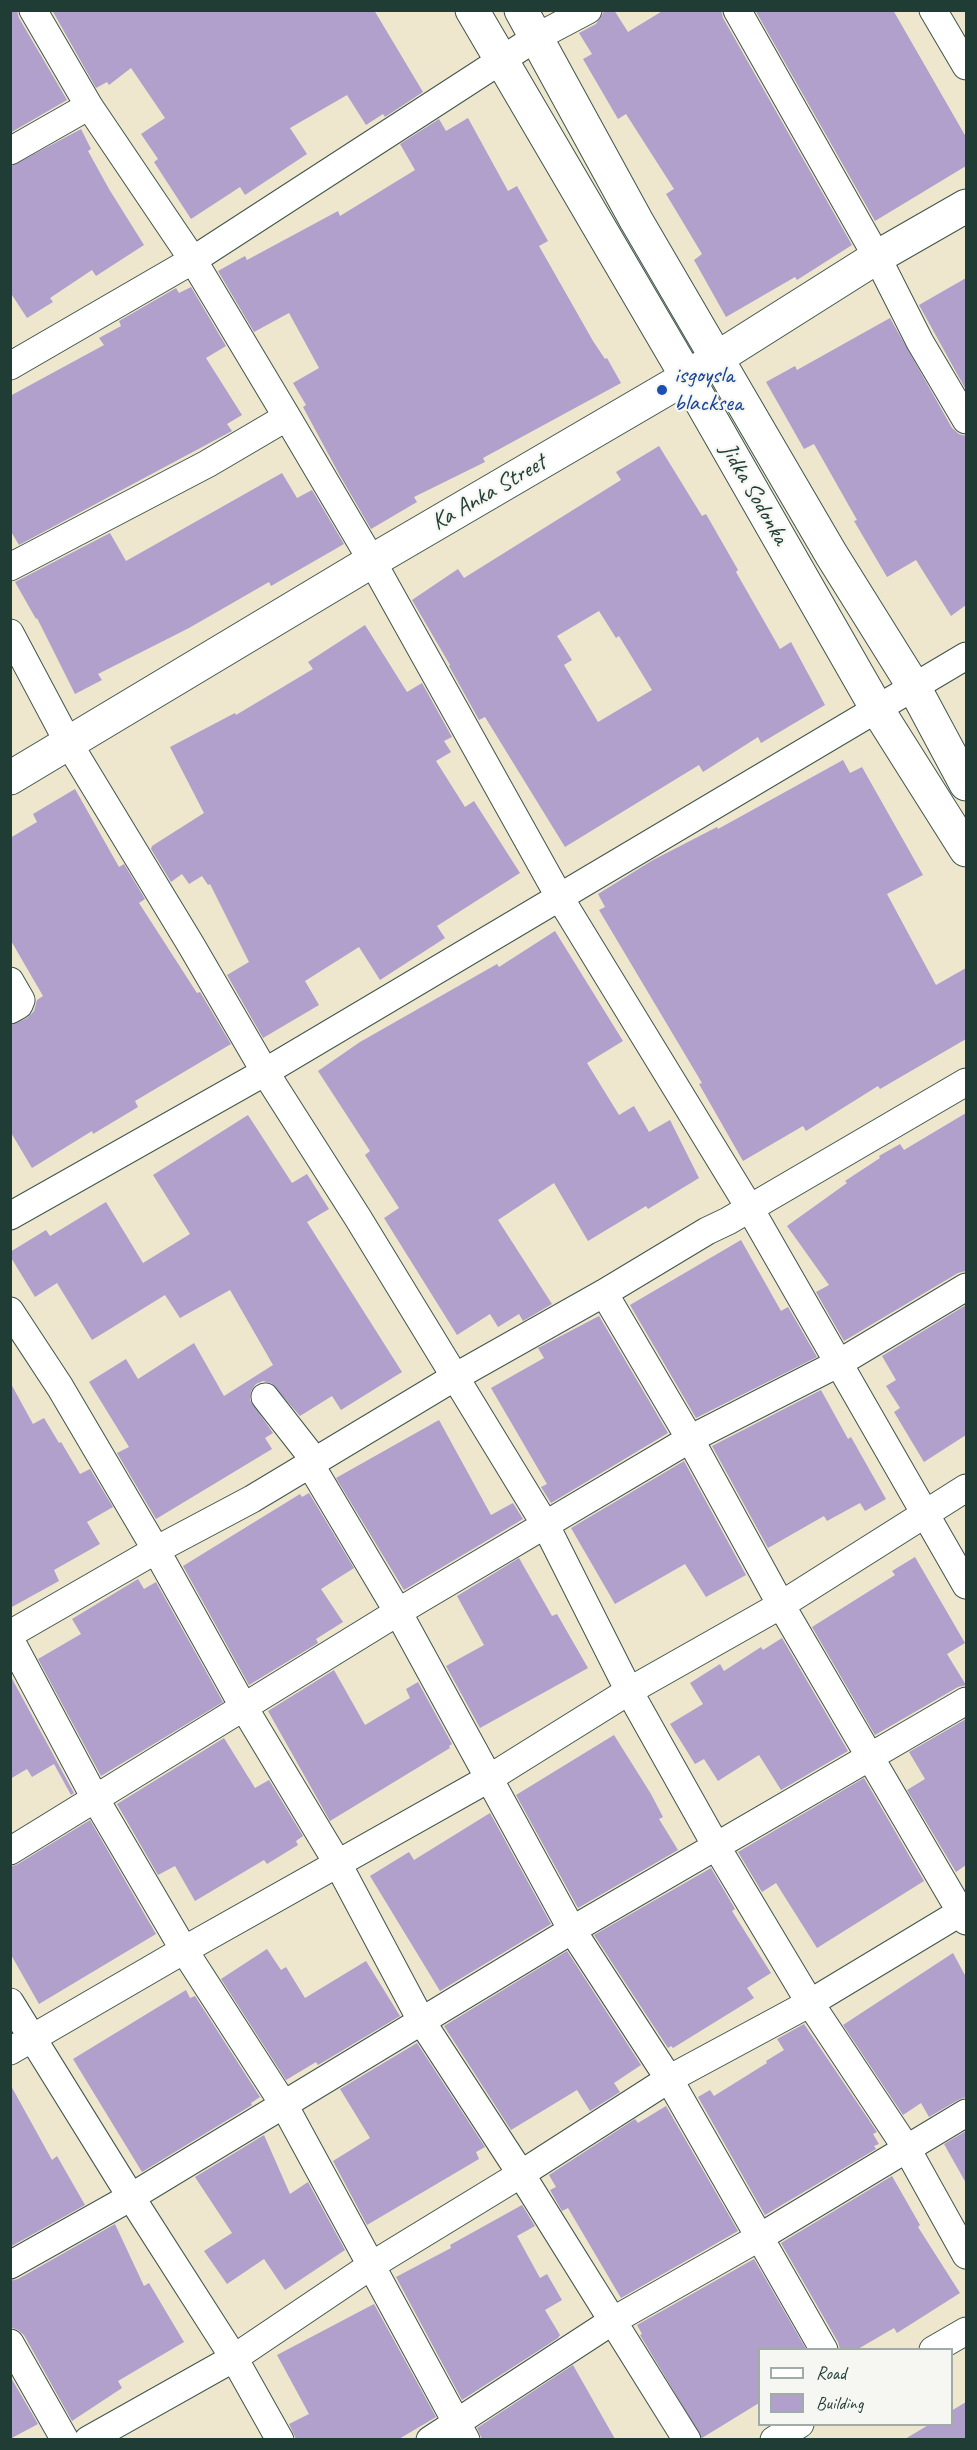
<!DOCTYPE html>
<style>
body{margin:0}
#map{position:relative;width:977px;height:2450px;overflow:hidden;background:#eee7cd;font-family:Caveat,sans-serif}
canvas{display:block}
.frame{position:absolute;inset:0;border:12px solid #1f3d34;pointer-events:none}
.legend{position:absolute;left:758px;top:2348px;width:195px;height:78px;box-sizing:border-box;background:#f6f6f2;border:2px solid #a0aca6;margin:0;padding:8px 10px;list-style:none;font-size:18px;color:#1f3d34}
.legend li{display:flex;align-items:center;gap:12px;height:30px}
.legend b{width:30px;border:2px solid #a0aca6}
</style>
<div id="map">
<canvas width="977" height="2450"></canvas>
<div class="frame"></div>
<ul class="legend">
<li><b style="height:8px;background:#fff"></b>Road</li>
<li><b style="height:16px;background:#b19fcc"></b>Building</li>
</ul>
</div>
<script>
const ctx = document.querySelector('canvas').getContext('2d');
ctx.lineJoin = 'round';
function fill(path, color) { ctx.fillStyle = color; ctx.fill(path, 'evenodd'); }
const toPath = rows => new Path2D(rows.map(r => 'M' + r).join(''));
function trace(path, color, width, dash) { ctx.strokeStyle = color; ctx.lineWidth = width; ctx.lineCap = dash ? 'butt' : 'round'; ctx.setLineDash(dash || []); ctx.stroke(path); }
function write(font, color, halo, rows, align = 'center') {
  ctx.font = font + ' Caveat,sans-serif'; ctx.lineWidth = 4.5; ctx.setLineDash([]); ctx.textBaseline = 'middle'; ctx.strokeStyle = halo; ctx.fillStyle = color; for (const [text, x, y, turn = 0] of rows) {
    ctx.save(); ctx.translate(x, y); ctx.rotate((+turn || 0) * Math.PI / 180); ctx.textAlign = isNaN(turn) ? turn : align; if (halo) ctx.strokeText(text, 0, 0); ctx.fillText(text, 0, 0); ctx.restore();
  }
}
fill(toPath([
 [10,10,17,10,19,18,67,100,10,133],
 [52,10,374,10,423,92,385,117,383,114,366,125,347,95,290,128,307,154,245,195,240,187,191,219,154,162,158,159,141,134,165,118,131,68,109,85,107,82,96,88],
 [605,10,614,10,628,32,664,10,721,10,723,18,852,245,797,280,795,277,726,317,694,260,702,254,666,194,674,189,626,114,618,119,583,59,592,54,579,33,596,24],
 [755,10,893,10,966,137,966,166,875,221],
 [468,118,508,191,517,186,548,241,539,246,593,341,605,359,607,358,621,383,483,458,485,462,414,497,417,502,371,529,339,474,303,407,306,405,293,383,319,368,289,313,254,332,218,271,245,256,247,260,338,211,340,216,415,170,400,144,439,119,446,131],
 [81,129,91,149,88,151,109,189,144,245,96,276,92,270,50,298,53,302,27,318,10,292,10,167],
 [966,278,966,390,919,305],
 [191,287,226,346,206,358,242,415,227,424,232,431,19,545,10,530,10,396,104,345,99,338,121,326,119,321,176,288,179,293],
 [890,318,952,428,959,434,966,436,966,605,951,616,916,560,887,577,854,521,857,520,814,444,804,449,766,382,795,366,797,370],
 [659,446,702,516,706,514,738,570,736,572,780,649,791,642,825,705,761,743,758,737,703,772,699,765,565,847,485,717,479,720,449,666,450,665,412,600,458,569,464,578,621,480,616,472],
 [599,611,616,638,619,636,652,690,598,722,564,665,572,660,557,636],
 [282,473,297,498,312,490,344,544,271,586,269,582,189,628,98,674,102,680,75,694,37,618,36,619,15,582,110,533,126,561],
 [365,625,407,692,422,683,452,737,444,741,451,752,436,761,465,807,474,801,520,873,437,926,445,938,380,980,359,947,305,981,319,1005,263,1038,227,975,249,962,210,884,208,885,202,876,189,884,182,874,171,882,151,849,152,846,204,813,170,747,235,713,236,715,313,669,308,662],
 [843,760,850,773,862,767,923,875,887,894,936,985,966,968,966,1039,880,1089,878,1086,806,1131,803,1126,743,1161,699,1084,702,1083,599,910,605,907,598,894,653,860,717,827,718,829],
 [75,789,119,867,124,864,145,899,139,903,195,990,197,993,200,992,231,1044,135,1101,138,1107,93,1134,92,1131,32,1168,10,1131,10,1026,27,1018,34,1011,37,1000,43,996,10,939,10,838,37,822,33,814],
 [555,931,623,1041,587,1063,619,1115,634,1106,649,1132,670,1120,699,1178,648,1209,646,1206,588,1241,554,1183,498,1220,552,1304,523,1321,519,1314,498,1327,490,1314,457,1335,384,1218,399,1208,365,1155,370,1151,318,1071,360,1042,497,964,499,967],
 [966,1113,966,1271,958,1273,844,1341,816,1292,829,1285,787,1226,847,1183,845,1181,880,1158,879,1156,900,1144,904,1150],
 [248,1115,292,1183,307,1174,329,1209,307,1222,402,1372,341,1410,332,1396,300,1416,271,1383,263,1381,256,1384,251,1391,250,1400,273,1433,265,1438,272,1449,156,1519,117,1453,129,1447,89,1382,126,1359,138,1379,194,1343,224,1396,273,1365,230,1290,180,1318,165,1295,92,1340,57,1283,35,1297,10,1256,10,1252,46,1230,50,1236,106,1202,143,1263,190,1234,153,1175],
 [741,1240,781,1311,788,1307,817,1357,696,1418,630,1305],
 [966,1305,966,1435,924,1462,894,1412,900,1408,886,1386,896,1380,882,1356],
 [599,1316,668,1433,551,1503,541,1487,547,1484,491,1388,544,1358,538,1348],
 [10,1382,33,1424,44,1418,59,1443,61,1442,80,1474,90,1469,113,1507,87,1522,100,1544,54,1570,59,1581,10,1608],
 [821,1390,848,1439,851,1437,886,1499,865,1511,860,1503,827,1521,824,1516,768,1548,712,1446],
 [439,1420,491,1515,513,1503,523,1519,404,1590,336,1478],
 [684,1461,746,1575,706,1597,685,1564,615,1604,571,1528],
 [309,1493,354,1568,321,1589,343,1622,316,1639,318,1643,249,1685,183,1566,300,1494,302,1497],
 [915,1557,965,1643,947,1654,966,1685,958,1687,875,1735,812,1627,895,1575,892,1571],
 [519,1558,552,1616,557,1614,588,1668,480,1728,446,1666,484,1645,457,1596],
 [138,1579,144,1589,156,1582,223,1702,101,1776,38,1659,81,1634,72,1619],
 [782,1638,848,1751,781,1790,759,1755,718,1781,704,1759,695,1764,670,1724,703,1704,690,1683,720,1664,724,1671,761,1647,763,1650],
 [334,1670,365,1725,410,1698,406,1689,418,1682,452,1744,449,1746,450,1748,330,1821,268,1711],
 [10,1675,74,1793,71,1795,54,1764,32,1777,27,1769,10,1779],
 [966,1719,966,1865,956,1872,907,1790,925,1779,909,1752],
 [614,1735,651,1794,663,1817,659,1819,678,1850,578,1908,516,1795],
 [224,1738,255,1788,269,1780,303,1836,296,1841,298,1845,267,1864,264,1860,195,1901,175,1866,158,1875,117,1804],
 [864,1778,924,1881,817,1948,776,1883,762,1892,738,1852],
 [490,1813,551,1924,440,1991,370,1876,409,1852,414,1860],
 [90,1820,156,1934,39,2004,10,1953,10,1867,18,1864],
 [711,1868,735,1909,732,1911,771,1973,747,1988,754,1998,673,2048,671,2046,668,2048,594,1935],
 [267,1949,281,1970,286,1967,305,1998,366,1961,400,2016,318,2065,316,2062,286,2080,221,1979],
 [567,1951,641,2065,614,2083,620,2092,590,2111,577,2090,511,2130,444,2026],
 [953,1953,966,1977,966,2097,958,2100,929,2117,921,2103,903,2115,843,2025],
 [186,1990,190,1998,195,1996,260,2097,251,2103,252,2105,142,2172,73,2059],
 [804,2024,877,2132,873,2134,879,2144,874,2146,876,2149,765,2215,698,2097,710,2090,714,2096,767,2063,766,2061,784,2050,777,2039],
 [417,2043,485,2147,476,2152,479,2159,367,2225,333,2161,370,2138,340,2089],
 [10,2084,52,2160,57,2156,85,2205,10,2247],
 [666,2106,738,2231,621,2298,568,2208,562,2211,550,2190,556,2187,549,2175,635,2119,638,2123],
 [966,2131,966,2183,944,2144],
 [264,2135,290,2194,308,2182,345,2250,285,2290,264,2259,227,2284,204,2251,232,2233,195,2177],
 [892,2176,920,2225,918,2227,960,2293,897,2333,894,2328,858,2349,840,2349,838,2342,781,2243],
 [522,2205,535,2226,517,2236,540,2278,547,2274,562,2300,545,2310,560,2335,558,2338,462,2400,396,2277,451,2248,450,2245],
 [115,2224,144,2286,149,2283,184,2342,118,2381,122,2388,72,2421,24,2335,18,2330,10,2327,10,2281,18,2279],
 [754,2259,806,2349,759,2349,759,2403,702,2438,640,2335,642,2334,637,2325],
 [374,2304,436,2417,399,2439,296,2439,289,2424,309,2414,277,2355],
 [573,2365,615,2439,482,2439,477,2428],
 [10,2376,38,2424,10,2439],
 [966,2402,966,2439,905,2439,930,2424,951,2424,951,2411]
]), '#b19fcc');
const street = toPath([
 [33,10,89,106,193,260,287,417,372,561,560,898,749,1207,966,1585],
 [737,10,877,257,920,342,966,420],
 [933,10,966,66],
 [10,151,89,106],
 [10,366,193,260,537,37,588,10],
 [10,567,207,464,287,417],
 [10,633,69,744,191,945,265,1072,358,1218,546,1526,629,1691,716,1846,810,2003,907,2149,966,2255],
 [10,981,21,1000,19,1005,10,1010],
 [10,1216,265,1072,966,656],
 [604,1293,690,1439,781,1605,966,1921],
 [10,1311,60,1387,156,1550,243,1706,338,1864,422,2022,521,2174,687,2440],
 [265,1397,308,1452,310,1464,398,1612,572,1930,669,2079,824,2350],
 [10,1634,156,1550,252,1499,455,1377,604,1293,707,1231,728,1221,966,1082],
 [10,1639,96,1800,184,1950,284,2105,466,2440],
 [10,1851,398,1612,690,1439,839,1363,966,1287],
 [10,2002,131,2197,234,2358,280,2440],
 [10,2051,184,1950,488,1779,629,1691,781,1605,966,1488],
 [10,2265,131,2197,572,1930,966,1701],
 [10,2343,65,2440],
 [933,2350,966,2331],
 [88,2440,234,2358,372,2265,521,2174,669,2079,810,2003,966,1909],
 [430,2440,614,2320,760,2237,966,2113],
 [774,2440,800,2424]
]);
const secondary = toPath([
 [472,10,687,377,877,709,966,850],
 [521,10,636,220,831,554,914,687,966,784],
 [10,778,372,561,687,377,877,257,966,206]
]);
trace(street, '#3e564b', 29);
trace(secondary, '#3e564b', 35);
trace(street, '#fff', 27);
trace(secondary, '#fff', 33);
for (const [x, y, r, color] of [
 [662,390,6,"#1a4fb4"]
]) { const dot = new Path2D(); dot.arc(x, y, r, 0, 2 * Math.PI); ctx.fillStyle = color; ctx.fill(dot); trace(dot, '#f6f6f2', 2); }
write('24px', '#164399', '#f6f6f2', [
 ["isgoysla",674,376],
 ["blacksea",674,404]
], 'left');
write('24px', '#1f3d34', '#f6f6f2', [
 ["Ka Anka Street",489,493,-30],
 ["Jidka Sodonka",754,494,60]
]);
</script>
